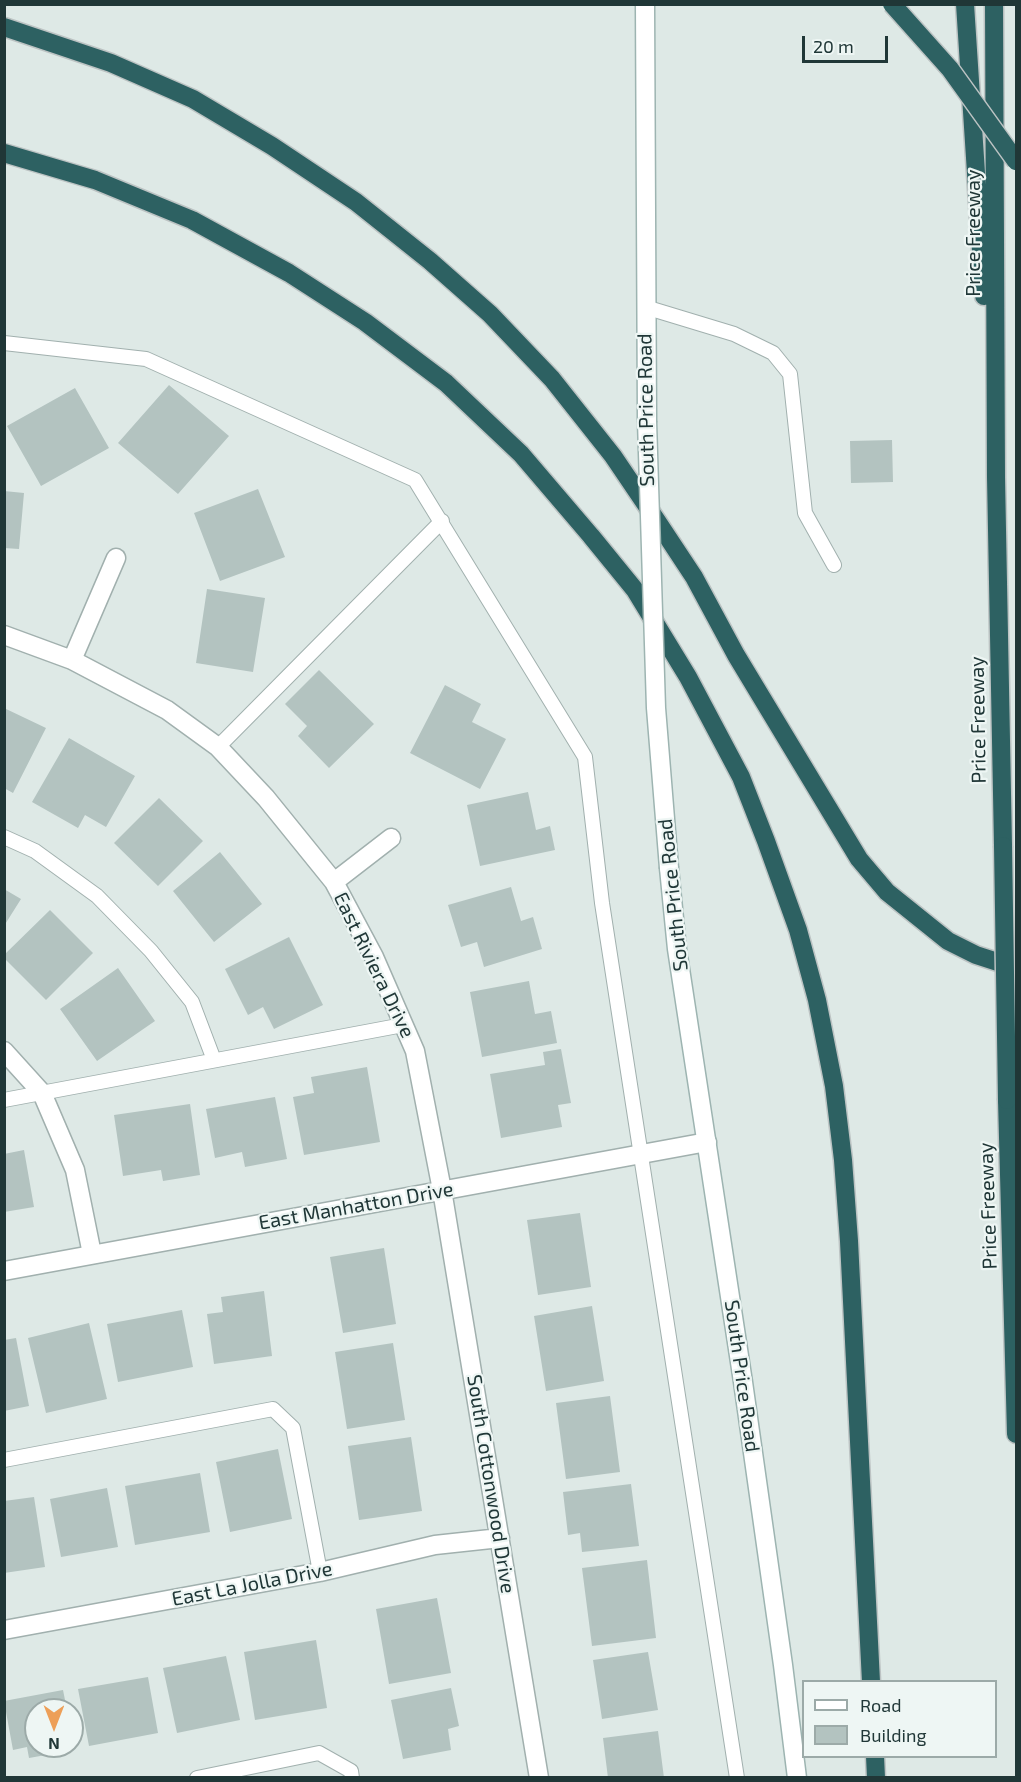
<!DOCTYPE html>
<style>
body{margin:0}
#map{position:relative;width:1021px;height:1782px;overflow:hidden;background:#dee9e6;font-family:"Exo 2",sans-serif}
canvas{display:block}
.frame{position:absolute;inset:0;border:6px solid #203737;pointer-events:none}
.legend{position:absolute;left:802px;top:1680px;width:195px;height:78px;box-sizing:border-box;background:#eef6f4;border:2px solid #9caaa8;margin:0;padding:8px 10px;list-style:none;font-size:18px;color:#203737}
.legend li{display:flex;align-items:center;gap:12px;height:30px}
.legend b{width:30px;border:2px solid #9caaa8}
.north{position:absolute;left:24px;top:1698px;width:60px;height:60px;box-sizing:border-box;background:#eef6f4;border:2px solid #9caaa8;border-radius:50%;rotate:180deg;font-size:16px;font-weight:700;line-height:24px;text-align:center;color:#203737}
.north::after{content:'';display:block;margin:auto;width:21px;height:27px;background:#ed9f58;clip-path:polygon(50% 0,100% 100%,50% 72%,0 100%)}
.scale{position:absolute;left:802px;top:36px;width:86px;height:27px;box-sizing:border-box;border:3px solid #203737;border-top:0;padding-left:8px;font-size:18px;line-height:21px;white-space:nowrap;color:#203737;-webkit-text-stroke:4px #eef6f4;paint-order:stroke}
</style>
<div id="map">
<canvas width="1021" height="1782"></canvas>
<div class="frame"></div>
<ul class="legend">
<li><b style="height:8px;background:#fff"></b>Road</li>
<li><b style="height:16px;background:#b3c3c0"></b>Building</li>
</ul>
<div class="north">N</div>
<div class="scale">20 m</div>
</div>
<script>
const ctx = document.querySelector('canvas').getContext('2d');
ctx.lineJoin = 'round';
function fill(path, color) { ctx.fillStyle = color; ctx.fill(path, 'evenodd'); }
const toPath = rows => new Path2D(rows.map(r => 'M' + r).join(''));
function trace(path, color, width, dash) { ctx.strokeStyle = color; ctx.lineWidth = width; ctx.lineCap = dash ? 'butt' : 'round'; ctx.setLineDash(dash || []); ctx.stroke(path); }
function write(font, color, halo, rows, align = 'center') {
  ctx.font = font + ' "Exo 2",sans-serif'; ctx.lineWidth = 4.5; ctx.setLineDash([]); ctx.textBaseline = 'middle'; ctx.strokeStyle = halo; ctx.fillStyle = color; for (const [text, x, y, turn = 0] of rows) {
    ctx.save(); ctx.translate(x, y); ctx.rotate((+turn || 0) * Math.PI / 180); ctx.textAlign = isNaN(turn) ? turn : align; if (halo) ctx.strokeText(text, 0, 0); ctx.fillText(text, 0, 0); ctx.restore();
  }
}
fill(toPath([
 [169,385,229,436,178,494,118,443],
 [75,388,109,448,41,486,7,426],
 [892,440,893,482,851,483,850,441],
 [258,489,285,557,220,581,194,513],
 [4,491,24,493,19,549,4,548],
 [207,589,265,598,253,672,196,663],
 [319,670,374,724,329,768,298,736,307,726,285,704],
 [445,685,481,704,472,722,506,739,480,789,410,753],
 [4,708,46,728,13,793,4,788],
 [69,738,135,776,106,827,85,815,78,828,32,802],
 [528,792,536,830,550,826,555,850,480,866,467,805],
 [159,798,203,841,158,886,114,843],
 [220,852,262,904,214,942,173,891],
 [511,887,521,921,533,917,542,949,484,967,477,942,461,947,448,905],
 [4,889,21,899,4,926],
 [50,910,93,953,46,1000,4,958,4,955],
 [289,937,323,1005,274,1029,263,1007,248,1015,225,969],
 [118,968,155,1021,97,1061,60,1009],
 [529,981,535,1014,551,1011,557,1043,482,1057,470,992],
 [561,1049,571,1103,558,1105,562,1127,501,1138,490,1074,545,1065,543,1052],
 [367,1067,380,1142,304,1155,293,1097,314,1093,311,1077],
 [275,1097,287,1159,245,1167,242,1152,215,1158,206,1109],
 [190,1104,200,1175,163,1181,161,1170,123,1176,114,1115],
 [24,1150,34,1207,4,1212,4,1154],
 [580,1213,591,1287,538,1295,527,1220],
 [384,1248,396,1324,343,1333,330,1257],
 [264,1291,272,1356,214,1364,207,1314,223,1312,221,1297],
 [592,1306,604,1381,546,1391,534,1316],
 [182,1310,193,1367,118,1382,107,1324],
 [89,1323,107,1399,46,1413,28,1338],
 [16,1338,29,1406,4,1411,4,1340],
 [393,1343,405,1420,347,1429,335,1352],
 [610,1396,620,1472,566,1479,556,1403],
 [411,1437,422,1511,359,1520,348,1446],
 [278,1449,292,1519,230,1532,216,1462],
 [200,1473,210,1532,135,1545,125,1486],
 [631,1484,639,1546,582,1552,580,1533,568,1535,563,1492],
 [107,1488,118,1547,61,1557,50,1499],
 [34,1497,45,1567,4,1573,4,1501],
 [647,1560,656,1638,592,1646,582,1568],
 [437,1598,451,1673,389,1684,376,1609],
 [316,1640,327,1708,255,1720,244,1652],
 [648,1652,658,1710,602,1719,593,1660],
 [226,1656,240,1720,177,1733,163,1668],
 [148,1677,158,1733,89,1746,78,1689],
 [451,1688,459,1726,448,1729,451,1750,403,1759,391,1700],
 [63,1690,67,1710,36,1710,36,1746,73,1746,74,1750,29,1758,27,1747,13,1750,4,1701],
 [658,1731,664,1778,608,1778,603,1738]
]), '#b3c3c0');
const service = toPath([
 [645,307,734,334,773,353,790,374,805,513,834,565],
 [4,343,146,359,415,480,585,757,602,903,737,1778],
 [218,747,442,521],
 [4,837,35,851,97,896,151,951,192,1002,214,1060],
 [4,1100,403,1025],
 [4,1460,273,1409,293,1428,320,1572],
 [197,1778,319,1753,351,1771,352,1778]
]);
const minor = toPath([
 [4,635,72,660,167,710,218,747,266,798,334,882,374,957,415,1051,442,1190,539,1778],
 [72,660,116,558],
 [334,882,391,838],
 [4,1051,42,1093,75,1170,92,1254],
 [4,1271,707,1142],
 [4,1630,320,1572,435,1545,500,1538]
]);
const secondary = toPath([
 [645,4,647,421],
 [669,868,677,949,743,1382,783,1665,797,1778]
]);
const motorway = toPath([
 [965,4,984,296],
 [994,4,996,477,1003,846],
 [4,27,111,63,193,99,272,146,356,202,430,261,490,314,552,379,613,456,657,521,694,577,736,655,859,859,887,892,948,941,976,955,1016,968],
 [4,153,95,180,192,220,289,273,365,322,446,383,521,454,591,536,635,590,688,677,741,777,766,841,798,930,817,1000,834,1086,843,1160,849,1241,871,1682],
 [1007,1100,1016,1434],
 [875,1756,876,1778]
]);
trace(service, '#a1b0ae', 16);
trace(minor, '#a1b0ae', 21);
trace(secondary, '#9db4b1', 21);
trace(motorway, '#bcc3c3', 21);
trace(service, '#fff', 14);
trace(minor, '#fff', 18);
trace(secondary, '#fff', 18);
trace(motorway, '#2d6162', 18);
const secondaryBridge = toPath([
 [647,421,656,708,669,868]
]);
const motorwayBridge = toPath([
 [892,4,950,69,1016,161],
 [1003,846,1007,1100]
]);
trace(secondaryBridge, '#9db4b1', 21, []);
trace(motorwayBridge, '#bcc3c3', 21, []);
trace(secondaryBridge, '#fff', 18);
trace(motorwayBridge, '#2d6162', 18);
write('20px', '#203737', '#eef6f4', [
 ["Price Freeway",973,233,-90],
 ["South Price Road",646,410,-91],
 ["Price Freeway",978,720,-91],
 ["South Price Road",673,895,-96],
 ["East Riviera Drive",374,965,64],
 ["East Manhatton Drive",356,1206,-10],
 ["Price Freeway",988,1206,-92],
 ["South Price Road",742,1376,82],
 ["South Cottonwood Drive",491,1484,81],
 ["East La Jolla Drive",252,1584,-11]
]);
</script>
